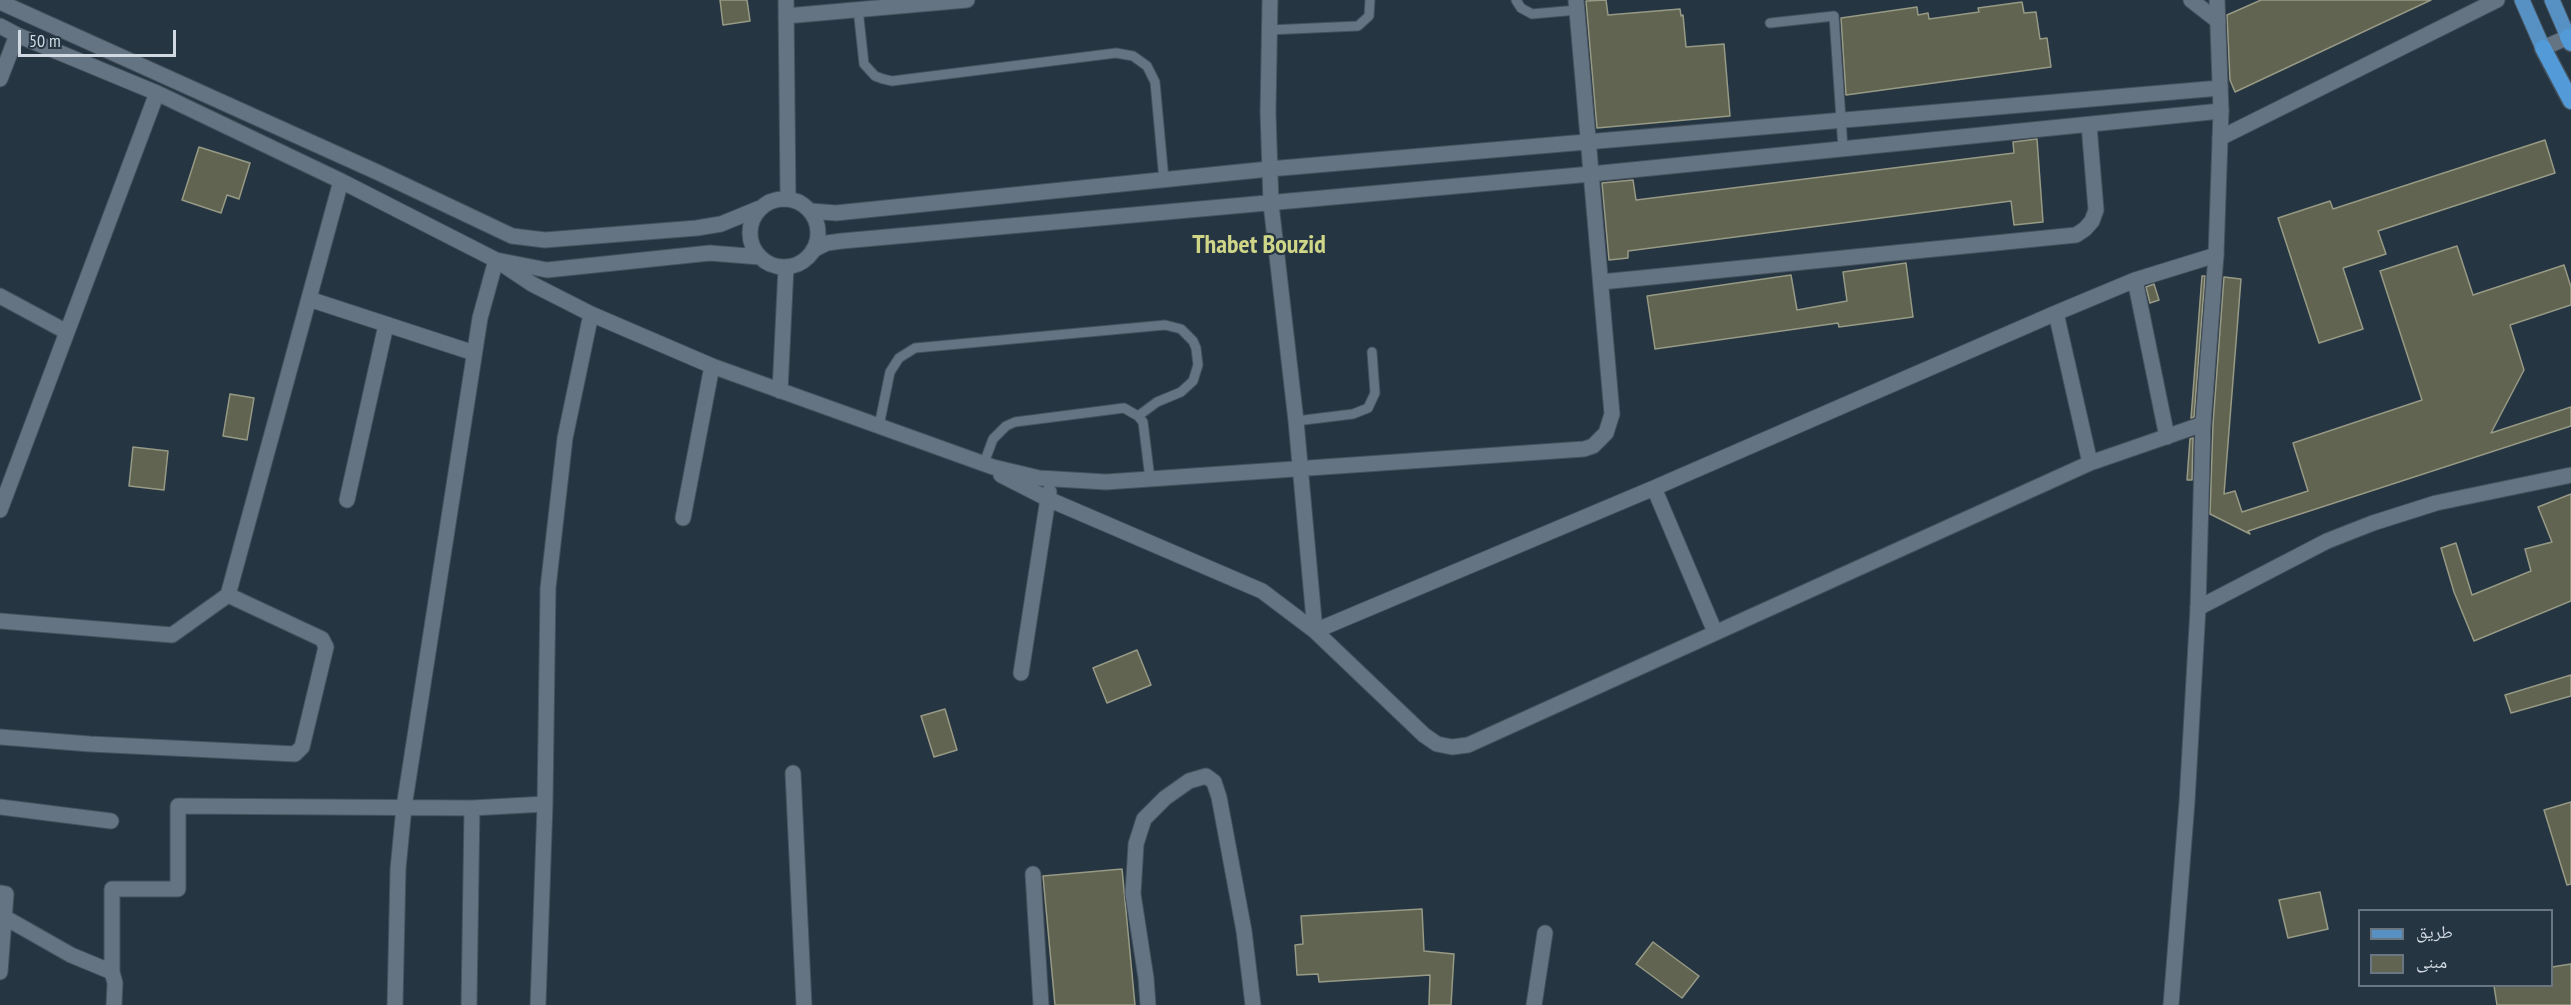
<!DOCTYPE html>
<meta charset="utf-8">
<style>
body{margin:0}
#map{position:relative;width:2571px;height:1005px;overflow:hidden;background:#263542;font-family:"PT Sans Narrow","Noto Naskh Arabic",sans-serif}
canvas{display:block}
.legend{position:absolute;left:2358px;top:909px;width:195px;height:78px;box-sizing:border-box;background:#263542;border:2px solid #6a7782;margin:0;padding:8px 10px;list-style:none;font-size:18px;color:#d0d9e1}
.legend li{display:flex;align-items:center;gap:12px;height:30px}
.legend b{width:30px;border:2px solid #6a7782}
.scale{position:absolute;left:18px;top:30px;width:158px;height:27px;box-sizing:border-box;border:3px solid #d0d9e1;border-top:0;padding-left:8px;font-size:18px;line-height:21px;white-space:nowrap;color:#d0d9e1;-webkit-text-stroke:4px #263542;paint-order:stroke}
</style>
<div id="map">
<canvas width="2571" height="1005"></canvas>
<ul class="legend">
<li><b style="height:8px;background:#5791c3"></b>طريق</li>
<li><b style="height:16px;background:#616450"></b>مبنى</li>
</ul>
<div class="scale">50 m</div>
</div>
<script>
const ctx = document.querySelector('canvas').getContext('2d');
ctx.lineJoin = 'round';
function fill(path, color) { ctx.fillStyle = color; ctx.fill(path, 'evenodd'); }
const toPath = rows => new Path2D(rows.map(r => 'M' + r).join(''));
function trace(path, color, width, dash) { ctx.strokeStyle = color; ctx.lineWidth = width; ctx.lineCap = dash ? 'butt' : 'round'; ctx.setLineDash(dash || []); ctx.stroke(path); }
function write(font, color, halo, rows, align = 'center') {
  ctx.font = font + ' "PT Sans Narrow",sans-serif'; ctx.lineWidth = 4.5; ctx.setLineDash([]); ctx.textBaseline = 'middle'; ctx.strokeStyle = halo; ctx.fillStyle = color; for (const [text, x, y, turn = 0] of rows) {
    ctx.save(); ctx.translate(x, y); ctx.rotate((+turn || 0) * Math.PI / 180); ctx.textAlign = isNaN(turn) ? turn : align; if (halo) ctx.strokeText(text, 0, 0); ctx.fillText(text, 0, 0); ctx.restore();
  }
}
const building = toPath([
 [720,0,747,0,750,21,723,25,720,0],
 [1606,0,1608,15,1680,9,1681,16,1683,15,1686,47,1724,44,1730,116,1597,128,1586,1,1606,0],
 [2261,0,2431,0,2235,92,2230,80,2227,15,2261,0],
 [2022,2,2024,13,2036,12,2040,39,2047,38,2051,67,1846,95,1841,18,1917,7,1918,15,1928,13,1929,19,1979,12,1978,8,2022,2],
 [2037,139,2043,222,2014,225,2011,201,1628,251,1628,258,1609,260,1602,183,1633,180,1636,200,2014,153,2013,142,2037,139],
 [2545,140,2555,173,2378,231,2386,254,2343,268,2363,329,2319,343,2278,218,2330,201,2333,209,2545,140],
 [199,147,250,163,239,199,227,195,221,213,182,200,199,147],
 [2457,246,2473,295,2564,265,2571,287,2571,305,2510,325,2524,370,2491,433,2571,407,2571,426,2248,531,2250,534,2210,514,2213,424,2224,277,2241,279,2224,494,2235,491,2242,512,2308,491,2293,443,2422,400,2380,271,2457,246],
 [1906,263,1913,317,1839,327,1838,323,1655,349,1647,296,1791,275,1797,310,1847,301,1843,272,1906,263],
 [2202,276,2205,276,2194,417,2191,418,2202,276],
 [2154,284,2159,300,2150,303,2146,287,2154,284],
 [230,394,254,398,247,440,223,436,230,394],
 [2193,438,2192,480,2187,480,2190,439,2193,438],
 [133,447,168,451,164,490,129,486,133,447],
 [2571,494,2571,601,2474,641,2454,592,2441,548,2456,543,2472,595,2531,571,2525,549,2552,542,2538,507,2571,494],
 [1137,650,1151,685,1107,703,1093,668,1137,650],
 [2571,675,2571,696,2511,713,2505,695,2571,675],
 [945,709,957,750,934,757,921,716,945,709],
 [2571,802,2571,884,2567,885,2544,810,2571,802],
 [1122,869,1135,1005,1055,1005,1043,876,1122,869],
 [2320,892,2328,929,2288,938,2279,900,2320,892],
 [1422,909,1424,951,1454,954,1451,1005,1429,1005,1430,975,1319,982,1318,974,1297,975,1295,945,1303,944,1301,916,1422,909],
 [1653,942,1699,976,1682,998,1636,964,1653,942],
 [2571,964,2571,1005,2497,1005,2494,986,2552,986,2552,967,2571,964]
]);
fill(building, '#616450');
trace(building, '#979a85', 1.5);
const service = toPath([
 [1516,0,1521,8,1532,14,1577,10],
 [858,9,864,64,875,76,883,79,892,81,1116,53,1133,56,1147,66,1155,82,1164,180],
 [1770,23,1834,16,1843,149],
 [1269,30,1358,26,1369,16,1370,0],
 [1296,421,1353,414,1368,408,1375,393,1372,352],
 [879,426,890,372,899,358,915,348,1165,325,1181,329,1193,341,1196,348,1198,365,1193,381,1181,392,1157,402,1138,416],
 [984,463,993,439,1006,426,1015,422,1124,408,1138,416,1143,422,1150,479]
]);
const minor = toPath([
 [786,0,788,198],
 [1270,0,1268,112,1271,204,1296,421,1315,631,1654,488,2056,313,2135,280,2216,255],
 [2191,0,2218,21],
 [0,2,377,172,512,236,545,240,697,228,721,224,760,208],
 [786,16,967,0],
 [0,26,17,35,157,93,341,181,496,260,547,270,710,253,760,257],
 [2543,48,2571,36],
 [0,79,17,35],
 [2220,138,2497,0],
 '750 233a34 34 0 1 1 68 0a34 34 0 1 1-68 0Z',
 [810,211,836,213,1269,169,2220,88],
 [813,250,827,243,842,241,1591,174,2221,111],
 [2135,280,2167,437],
 [1601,282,2076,235,2085,229,2092,221,2096,210,2089,125],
 [0,296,65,331],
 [309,299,474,353],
 [2056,313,2090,463],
 [780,391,786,267],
 [1001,475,1048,499,1262,591,1315,631,1424,735,1437,744,1452,747,1468,745,2090,463,2203,424],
 [1654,488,1715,632],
 [347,500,386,325],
 [0,510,157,93],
 [683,518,712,366],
 [228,595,341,181],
 [2198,608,2327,541,2373,523,2436,503,2571,475],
 [0,621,172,635,228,595,322,639,326,647,302,747,295,754,90,744,0,737],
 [1021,673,1049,492],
 [793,773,804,1005],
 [0,807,111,821],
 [1033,874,1041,1005],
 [0,893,6,894,0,972],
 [4,917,71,955,112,972,115,983,114,1005],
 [112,972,112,889,178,889,178,806,472,808],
 [395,1005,398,869,404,807,480,318,496,260,532,284,591,314,712,366,993,467,1039,478,1106,482,1584,449,1593,446,1606,433,1612,414,1576,0],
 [469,1005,472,808,545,804],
 [538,1005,545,804,548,588,565,438,591,314],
 [1148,1005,1146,978,1133,894,1136,844,1144,819,1165,798,1189,781,1206,776,1214,782,1219,797,1244,931,1253,1005],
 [1534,1005,1545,933]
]);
const tertiary = toPath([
 [2171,1005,2187,802,2198,608,2203,424,2216,255,2221,111,2217,0]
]);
const primary = toPath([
 [2522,0,2543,48],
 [2552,0,2568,37]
]);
const trunk = toPath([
 [2568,37,2571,43],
 [2543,48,2571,101]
]);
trace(service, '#45515c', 11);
trace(minor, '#45515c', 17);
trace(tertiary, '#45515c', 17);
trace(primary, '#45515c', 17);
trace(trunk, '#45515c', 19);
trace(service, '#647483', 9);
trace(minor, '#647483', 15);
trace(tertiary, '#647483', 15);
trace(primary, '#5791c3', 15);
trace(trunk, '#529bd8', 16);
write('bold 26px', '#cfd688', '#263542', [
 ["Thabet Bouzid",1259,246]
]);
</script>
